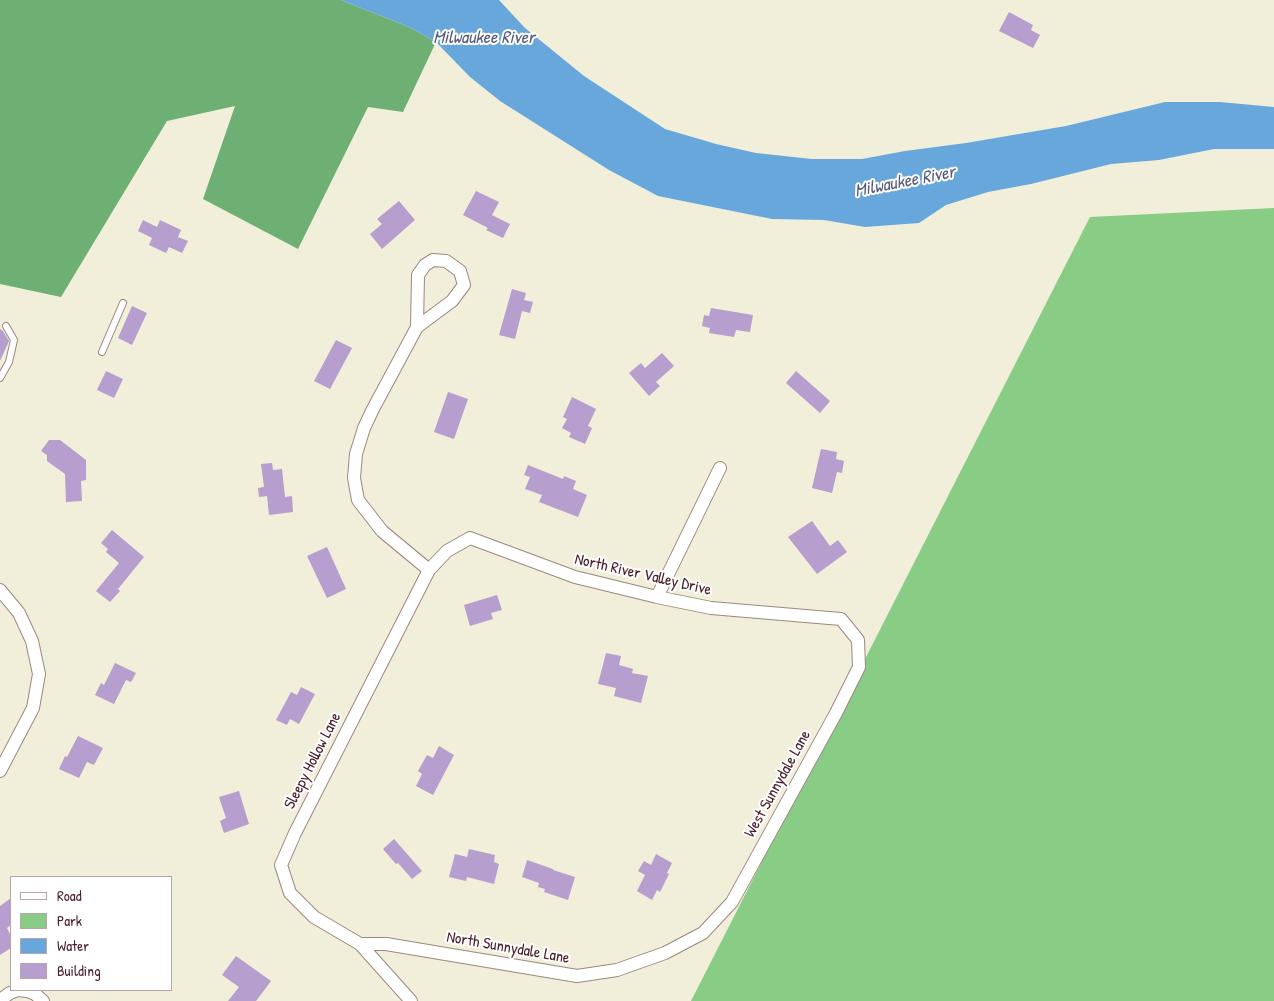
<!DOCTYPE html>
<style>
body{margin:0}
#map{position:relative;width:1274px;height:1001px;overflow:hidden;background:#f1eed9;font-family:"Patrick Hand",sans-serif}
canvas{display:block}
.legend{position:absolute;left:10px;top:876px;width:162px;height:115px;box-sizing:border-box;background:#fff;border:1px solid #b7a5aa;margin:0;padding:6px 9px;list-style:none;font-size:15px;color:#4a1f2b}
.legend li{display:flex;align-items:center;gap:10px;height:25px}
.legend b{width:25px;border:1px solid #b7a5aa}
</style>
<div id="map">
<canvas width="1274" height="1001"></canvas>
<ul class="legend">
<li><b style="height:6px;background:#fff"></b>Road</li>
<li><b style="height:14px;background:#89cc86"></b>Park</li>
<li><b style="height:14px;background:#68a7db"></b>Water</li>
<li><b style="height:14px;background:#b69ece"></b>Building</li>
</ul>
</div>
<script>
const ctx = document.querySelector('canvas').getContext('2d');
ctx.lineJoin = 'round';
function fill(path, color) { ctx.fillStyle = color; ctx.fill(path, 'evenodd'); }
const toPath = rows => new Path2D(rows.map(r => 'M' + r).join(''));
function trace(path, color, width, dash) { ctx.strokeStyle = color; ctx.lineWidth = width; ctx.lineCap = dash ? 'butt' : 'round'; ctx.setLineDash(dash || []); ctx.stroke(path); }
function write(font, color, halo, rows, align = 'center') {
  ctx.font = font + ' "Patrick Hand",sans-serif'; ctx.lineWidth = 4; ctx.setLineDash([]); ctx.textBaseline = 'middle'; ctx.strokeStyle = halo; ctx.fillStyle = color; for (const [text, x, y, turn = 0] of rows) {
    ctx.save(); ctx.translate(x, y); ctx.rotate((+turn || 0) * Math.PI / 180); ctx.textAlign = isNaN(turn) ? turn : align; if (halo) ctx.strokeText(text, 0, 0); ctx.fillText(text, 0, 0); ctx.restore();
  }
}
fill(toPath([
 [1274,208,1274,1001,691,1001,1090,217]
]), '#89cc86');
fill(toPath([
 [0,0,341,0,409,27,436,42,403,112,368,107,298,249,203,199,235,106,167,121,61,297,0,284]
]), '#6eb073');
fill(toPath([
 [341,0,499,0,525,28,584,76,665,129,716,144,756,153,812,159,862,159,905,151,966,143,1066,126,1165,102,1220,102,1274,107,1274,149,1214,149,1159,160,1111,164,1031,184,988,192,946,205,919,223,865,227,824,220,772,219,658,196,609,170,500,101,470,77,436,42,409,27]
]), '#68a7db');
fill(toPath([
 [1009,12,1033,25,1031,30,1040,35,1033,48,999,31],
 [476,191,499,202,492,215,510,224,503,238,486,230,488,228,463,215],
 [399,201,415,220,382,249,370,234,382,224,377,219],
 [143,220,157,227,160,220,181,230,178,237,188,241,182,253,169,247,166,253,149,245,152,238,138,231],
 [512,289,526,293,524,300,533,302,530,313,522,311,515,339,499,335],
 [132,306,147,313,132,345,118,338],
 [711,308,753,315,750,332,736,330,734,337,709,333,710,328,702,326,704,315,709,316],
 [0,329,3,331,9,341,0,361],
 [336,340,352,348,330,389,314,381],
 [662,353,674,366,656,382,660,386,649,396,629,373,641,363,645,368],
 [106,371,123,379,114,398,97,390],
 [796,371,830,401,820,413,786,383],
 [448,392,468,399,454,439,434,432],
 [572,397,596,409,588,426,592,428,585,444,569,437,571,433,562,428,567,419,563,417],
 [49,440,60,440,86,460,86,480,81,481,82,501,66,502,65,474,47,461,47,455,41,451],
 [821,449,837,452,836,459,844,461,842,473,837,472,832,493,812,488],
 [272,463,273,470,282,469,285,497,292,496,293,512,269,515,267,496,259,497,258,488,264,487,261,464],
 [528,465,563,479,564,476,576,481,573,489,587,495,578,517,539,502,542,495,525,489,530,477,524,475],
 [812,521,830,546,838,540,847,552,817,574,788,537],
 [112,530,144,557,118,589,120,591,110,602,96,591,119,563,106,552,108,549,101,543],
 [327,547,346,589,327,598,307,556],
 [497,595,502,610,491,613,493,619,470,626,464,605],
 [606,653,621,656,619,665,633,669,632,673,648,676,641,703,614,696,616,688,598,684],
 [115,663,136,673,131,682,126,680,114,704,95,695,101,683,104,685],
 [301,687,315,694,299,724,290,719,287,725,276,720,291,692,297,695],
 [78,736,103,748,94,765,87,762,79,778,59,769,65,756,67,757],
 [439,746,454,755,433,795,416,786,422,774,418,771,427,755,433,758],
 [239,791,249,824,224,833,220,821,226,818,219,797],
 [394,839,422,871,412,879,398,863,396,864,383,849],
 [469,849,495,855,494,862,499,864,494,884,467,877,466,881,449,877,455,854,467,857],
 [656,854,672,863,667,873,669,874,660,892,657,890,652,900,637,891,645,875,638,871,644,861,651,865],
 [527,860,553,869,553,870,575,877,568,900,544,892,545,889,538,887,539,883,522,877],
 [11,898,11,925,7,928,11,936,11,948,0,955,0,906],
 [236,956,271,981,256,1001,228,1001,239,987,222,975]
]), '#b69ece');
const lane = toPath([
 [102,352,123,303],
 [0,378,9,362,14,340,6,326]
]);
const street = toPath([
 [417,327,418,275,425,265,433,260,446,261,460,271,464,285,452,301,417,327,373,409,364,428,356,454,354,478,358,500,382,531,429,570],
 [0,590,19,613,32,641,39,674,33,708,0,771],
 [657,597,720,468],
 [360,944,386,944,577,976,617,970,665,953,703,933,732,902,836,713,859,667,858,640,841,619,711,608,657,597,575,577,470,538,447,551,429,570,295,833,281,865,290,893,314,917,360,944,411,1001],
 [0,1000,10,993,18,990,27,991,35,994,43,1001]
]);
trace(lane, '#9e8682', 8);
trace(street, '#9e8682', 14);
trace(lane, '#fff', 6);
trace(street, '#fff', 12);
write('16px', '#4a1f2b', '#fff', [
 ["North River Valley Drive",643,575,13],
 ["Sleepy Hollow Lane",313,761,-63],
 ["West Sunnydale Lane",778,784,-61],
 ["North Sunnydale Lane",508,948,10]
]);
write('italic 18px', '#585c7a', '#fff', [
 ["Milwaukee River",484,38],
 ["Milwaukee River",905,182,-11]
]);
</script>
